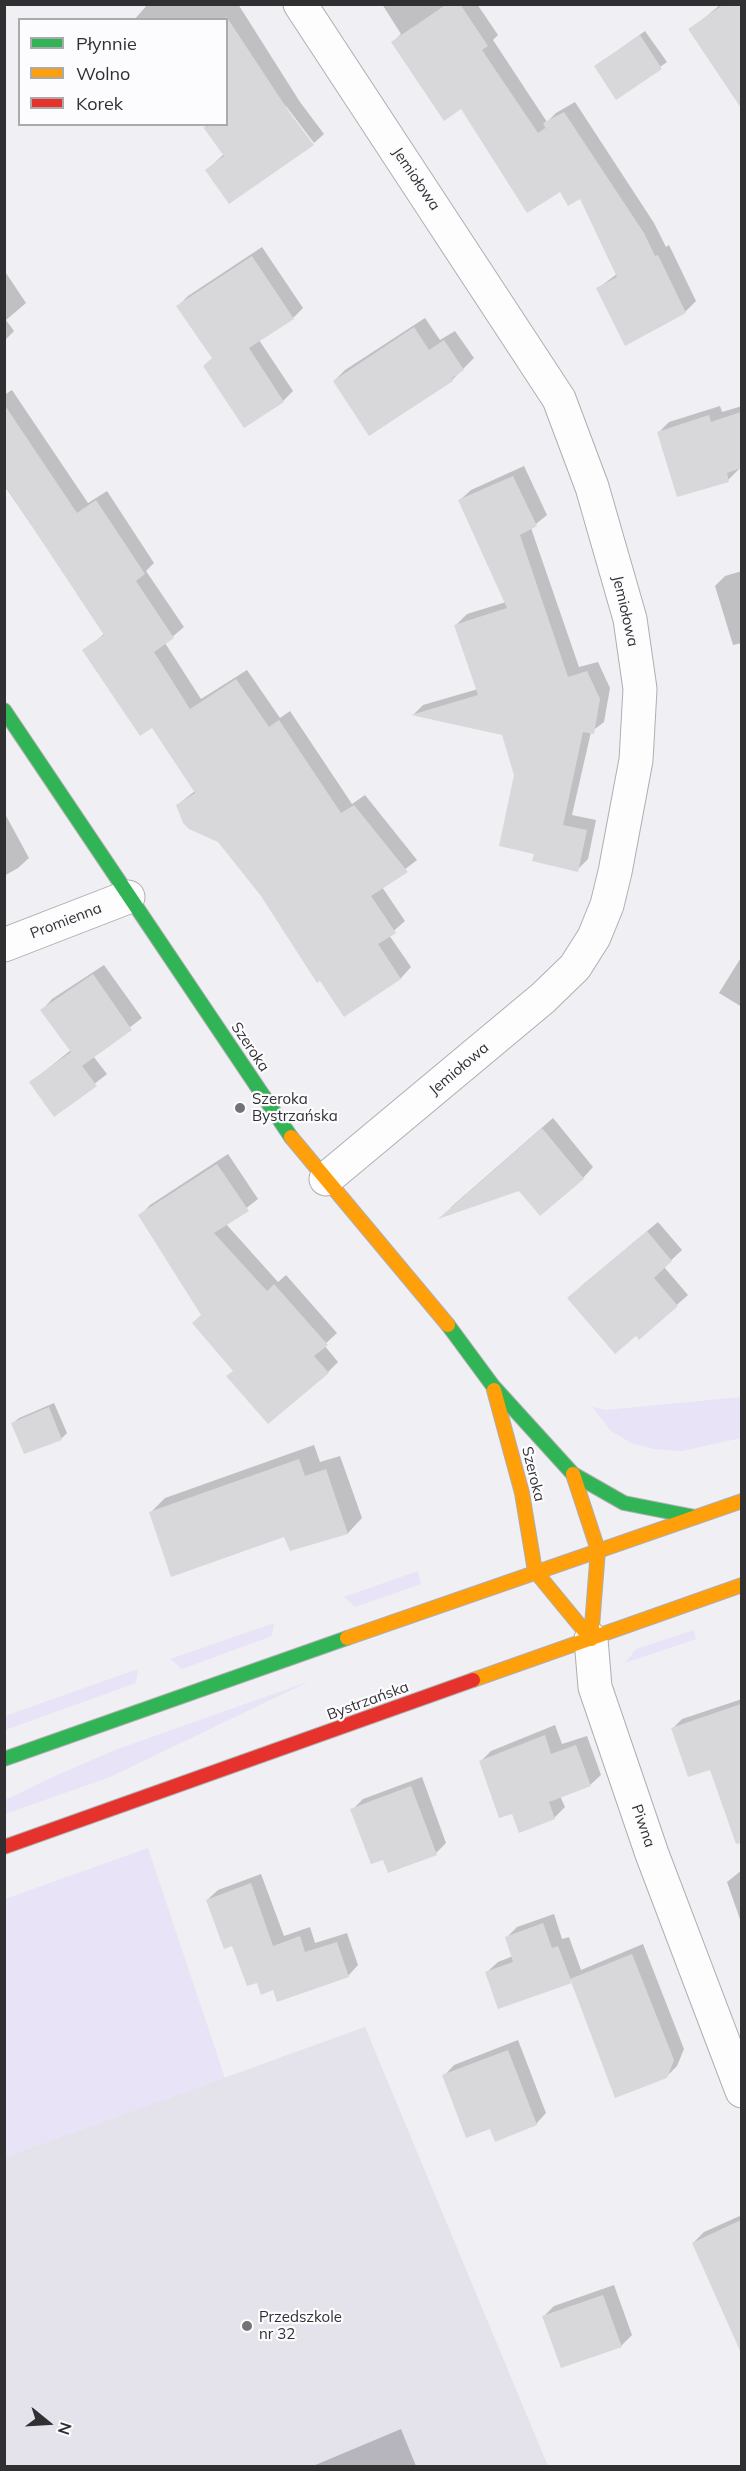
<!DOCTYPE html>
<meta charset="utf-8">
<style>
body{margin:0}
#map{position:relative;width:746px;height:2471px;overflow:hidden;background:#f0eff3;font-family:Mulish,sans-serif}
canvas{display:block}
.frame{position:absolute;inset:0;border:6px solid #303032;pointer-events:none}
.legend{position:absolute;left:18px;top:18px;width:210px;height:108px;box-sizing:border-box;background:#fcfbfe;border:2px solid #aaaaac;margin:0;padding:8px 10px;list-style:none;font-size:18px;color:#303032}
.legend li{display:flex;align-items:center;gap:12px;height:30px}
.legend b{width:30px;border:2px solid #aaaaac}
.north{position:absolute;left:18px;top:2393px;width:60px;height:60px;-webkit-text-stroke:4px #fcfbfe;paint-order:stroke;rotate:108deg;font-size:16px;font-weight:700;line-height:24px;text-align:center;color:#303032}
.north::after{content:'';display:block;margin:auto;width:21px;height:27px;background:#303032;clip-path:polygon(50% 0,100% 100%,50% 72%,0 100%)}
</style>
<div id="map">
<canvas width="746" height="2471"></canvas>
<div class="frame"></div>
<ul class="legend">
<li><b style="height:8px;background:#30b455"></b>Płynnie</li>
<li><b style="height:8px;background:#ff9f0a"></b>Wolno</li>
<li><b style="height:8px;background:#e5322d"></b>Korek</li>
</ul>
<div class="north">N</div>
</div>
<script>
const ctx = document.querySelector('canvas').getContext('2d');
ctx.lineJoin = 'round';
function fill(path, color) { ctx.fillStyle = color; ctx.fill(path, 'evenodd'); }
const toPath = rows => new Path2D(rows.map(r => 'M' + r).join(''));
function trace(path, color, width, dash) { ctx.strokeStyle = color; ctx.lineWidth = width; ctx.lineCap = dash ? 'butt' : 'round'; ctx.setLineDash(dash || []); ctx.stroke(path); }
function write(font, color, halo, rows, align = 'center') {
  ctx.font = font + ' Mulish,sans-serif'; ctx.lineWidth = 4.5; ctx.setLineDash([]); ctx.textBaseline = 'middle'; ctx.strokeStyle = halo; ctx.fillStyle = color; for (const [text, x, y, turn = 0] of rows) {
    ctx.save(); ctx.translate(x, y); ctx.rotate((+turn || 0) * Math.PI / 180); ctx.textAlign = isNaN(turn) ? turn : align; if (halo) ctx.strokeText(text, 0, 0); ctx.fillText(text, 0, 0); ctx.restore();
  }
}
fill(toPath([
 [365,2027,548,2466,5,2466,5,2157]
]), '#e4e2eb');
fill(toPath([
 [741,1397,741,1438,682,1451,654,1449,631,1443,611,1431,592,1407,606,1410],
 [418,1571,421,1584,355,1607,344,1597],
 [274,1623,272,1636,182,1669,170,1659],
 [694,1630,696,1639,625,1663,636,1649],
 [138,1669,136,1683,5,1730,5,1716],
 [310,1681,110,1777,5,1814,5,1800,55,1776,115,1750],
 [148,1848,225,2078,5,2157,5,1899]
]), '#e8e3f6');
fill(toPath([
 [148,4,238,4,300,102,324,134,314,143,286,106,284,108,312,145,207,170,224,154,204,124,226,124,226,20,134,20],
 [382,4,477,4,498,35,493,40,547,122,556,113,575,102,654,223,666,247,669,245,696,301,685,312,598,288,617,274,580,197,560,190,462,107,393,42,401,34],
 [721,4,742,4,742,75,727,85,690,30],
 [645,31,667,62,616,98,596,66],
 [262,247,303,308,293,318,259,340,293,391,283,401,244,426,213,357,178,306,188,296],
 [4,270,26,303,6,320,14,331,4,341],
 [425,318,440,340,455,331,474,358,452,380,334,381,345,370],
 [12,390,88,503,107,491,154,563,146,571,184,627,165,643,201,699,247,670,280,718,290,711,352,804,365,795,417,860,382,887,405,921,389,935,411,967,401,978,344,1015,263,895,219,841,177,805,195,791,152,726,84,651,105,633,4,485,4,395],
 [720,406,722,412,742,406,742,466,728,480,659,432,669,422],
 [524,466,547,515,531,528,579,667,598,662,610,688,604,722,591,732,572,815,596,820,588,859,577,870,535,853,504,734,414,714,423,705,478,689,456,625,467,614,506,602,460,500,471,490],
 [742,571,742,643,733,645,715,586,725,576],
 [4,812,29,858,18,868,4,876],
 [742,956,742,1007,719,993],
 [104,965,142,1018,93,1056,107,1074,55,1115,31,1082,71,1050,42,1010,52,999],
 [553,1118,593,1167,583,1178,519,1190,450,1208],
 [228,1154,258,1199,226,1224,278,1282,286,1275,337,1333,324,1345,338,1362,328,1372,234,1370,203,1314,140,1216,150,1205],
 [658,1222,682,1250,664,1267,688,1295,639,1338,580,1287],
 [54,1403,67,1433,62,1438,25,1452,13,1423,19,1418],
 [314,1445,320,1462,340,1456,362,1518,348,1533,284,1535,150,1513,165,1498],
 [742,1699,742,1788,720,1795,711,1768,673,1728,682,1719],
 [555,1725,562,1744,587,1736,601,1775,590,1785,560,1796,565,1807,554,1818,513,1812,481,1761,491,1751],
 [422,1777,446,1843,436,1853,384,1858,352,1810,363,1799],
 [742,1870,742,1925,727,1882],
 [261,1874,284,1936,310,1927,315,1943,347,1933,358,1965,348,1976,274,1988,258,1981,207,1900,218,1890],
 [554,1914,562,1939,569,1937,581,1970,643,1944,684,2049,677,2066,666,2077,572,1980,487,1972,498,1962,513,1956,506,1938,517,1927],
 [518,2040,546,2113,536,2124,491,2127,444,2076,454,2065],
 [742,2215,742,2292,720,2302,693,2243,704,2232],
 [614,2285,632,2335,621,2346,544,2316,554,2306],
 [401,2429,416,2466,313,2466]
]), '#0003');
fill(toPath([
 [447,4,460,4,488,46,482,50,538,133,545,128,548,133,543,123,564,112,644,233,655,256,658,255,686,313,625,346,596,288,617,277,580,199,568,206,560,192,527,213,461,109,444,121,391,42],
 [724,4,741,4,741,108,688,29],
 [226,16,290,113,314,145,229,204,205,170,224,156,203,127,226,124],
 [640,35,662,69,616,100,594,66],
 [252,256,294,319,249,348,284,402,244,428,203,366,212,358,176,306],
 [414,327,429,350,444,340,464,370,452,378,453,381,369,436,333,381],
 [4,404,77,513,96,500,145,574,136,581,174,638,154,652,190,709,236,679,269,727,279,720,341,813,354,805,408,872,371,896,396,933,378,944,401,979,344,1017,320,981,317,983,261,896,218,842,189,829,183,823,176,805,195,793,152,728,140,736,82,650,104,635,4,484],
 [741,412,741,468,727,473,729,482,677,497,657,432,709,415,711,422],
 [513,476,537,526,520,535,568,677,587,671,600,699,594,734,583,732,563,825,587,830,578,872,532,861,534,854,499,846,514,775,502,735,411,715,478,695,454,625,507,608,458,500],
 [93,974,132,1030,82,1066,97,1086,54,1117,29,1082,71,1052,40,1010],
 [542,1128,584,1179,540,1216,519,1191,438,1219],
 [217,1164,249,1211,214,1233,267,1291,274,1284,328,1345,314,1356,329,1373,268,1424,226,1376,233,1371,192,1323,201,1315,138,1215],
 [647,1231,672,1261,654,1278,678,1306,639,1340,636,1336,615,1354,567,1298],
 [49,1407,62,1440,24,1454,11,1423],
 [299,1459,305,1476,326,1469,348,1534,290,1551,284,1537,171,1577,149,1512],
 [741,1704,741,1843,736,1844,710,1770,688,1777,671,1728],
 [545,1735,551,1754,576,1745,591,1786,549,1802,555,1819,519,1833,512,1814,499,1818,479,1761],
 [411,1786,437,1855,388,1873,383,1860,371,1864,350,1809],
 [251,1883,273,1946,300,1936,305,1952,337,1942,349,1977,277,2002,273,1990,261,1995,257,1983,247,1986,232,1946,224,1949,206,1900],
 [543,1923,552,1948,558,1946,572,1983,498,2009,485,1972,513,1962,505,1937],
 [632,1954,674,2060,667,2078,615,2098,570,1979],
 [508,2050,537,2125,495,2142,490,2129,466,2138,442,2075],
 [741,2220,741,2353,692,2243],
 [603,2295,622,2347,561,2368,542,2316]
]), '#d8d8db');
const street = toPath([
 [300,4,559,399,592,487,630,619,640,689,636,760,615,872,607,905,594,937,575,967,543,998,326,1179],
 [4,945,128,897],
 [591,1639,595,1687,652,1854,742,2091]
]);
const fast = toPath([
 [4,710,291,1137],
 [448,1325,493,1386,573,1474,624,1503,695,1517],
 [4,1759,347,1638]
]);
const slow = toPath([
 [291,1137,448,1325],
 [494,1390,522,1493,535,1571,591,1639],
 [573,1474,598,1550,591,1639],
 [347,1638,742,1501],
 [473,1680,742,1585]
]);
const jam = toPath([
 [4,1847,473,1680]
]);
trace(street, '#afaeb1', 35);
trace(fast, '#afaeb1', 16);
trace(slow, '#afaeb1', 16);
trace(jam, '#afaeb1', 16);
trace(street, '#fdfdfd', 33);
trace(fast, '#30b455', 14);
trace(slow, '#ff9f0a', 14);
trace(jam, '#e5322d', 14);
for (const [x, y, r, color] of [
 [240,1108,6,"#737376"],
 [247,2326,6,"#737376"]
]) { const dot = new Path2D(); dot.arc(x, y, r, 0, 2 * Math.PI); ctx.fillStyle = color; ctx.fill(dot); trace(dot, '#fcfbfe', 2); }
write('15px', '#303032', '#fcfbfe', [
 ["Jemiołowa",416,179,56],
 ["Jemiołowa",625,611,77],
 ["Promienna",66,921,-21],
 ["Szeroka",250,1047,56],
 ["Jemiołowa",459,1069,-40],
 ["Szeroka",533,1474,76],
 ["Bystrzańska",368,1701,-20],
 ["Piwna",643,1826,71]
]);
write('15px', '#303032', '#fcfbfe', [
 ["Szeroka",252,1099],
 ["Bystrzańska",252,1116],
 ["Przedszkole",259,2317],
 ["nr 32",259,2334]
], 'left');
</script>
